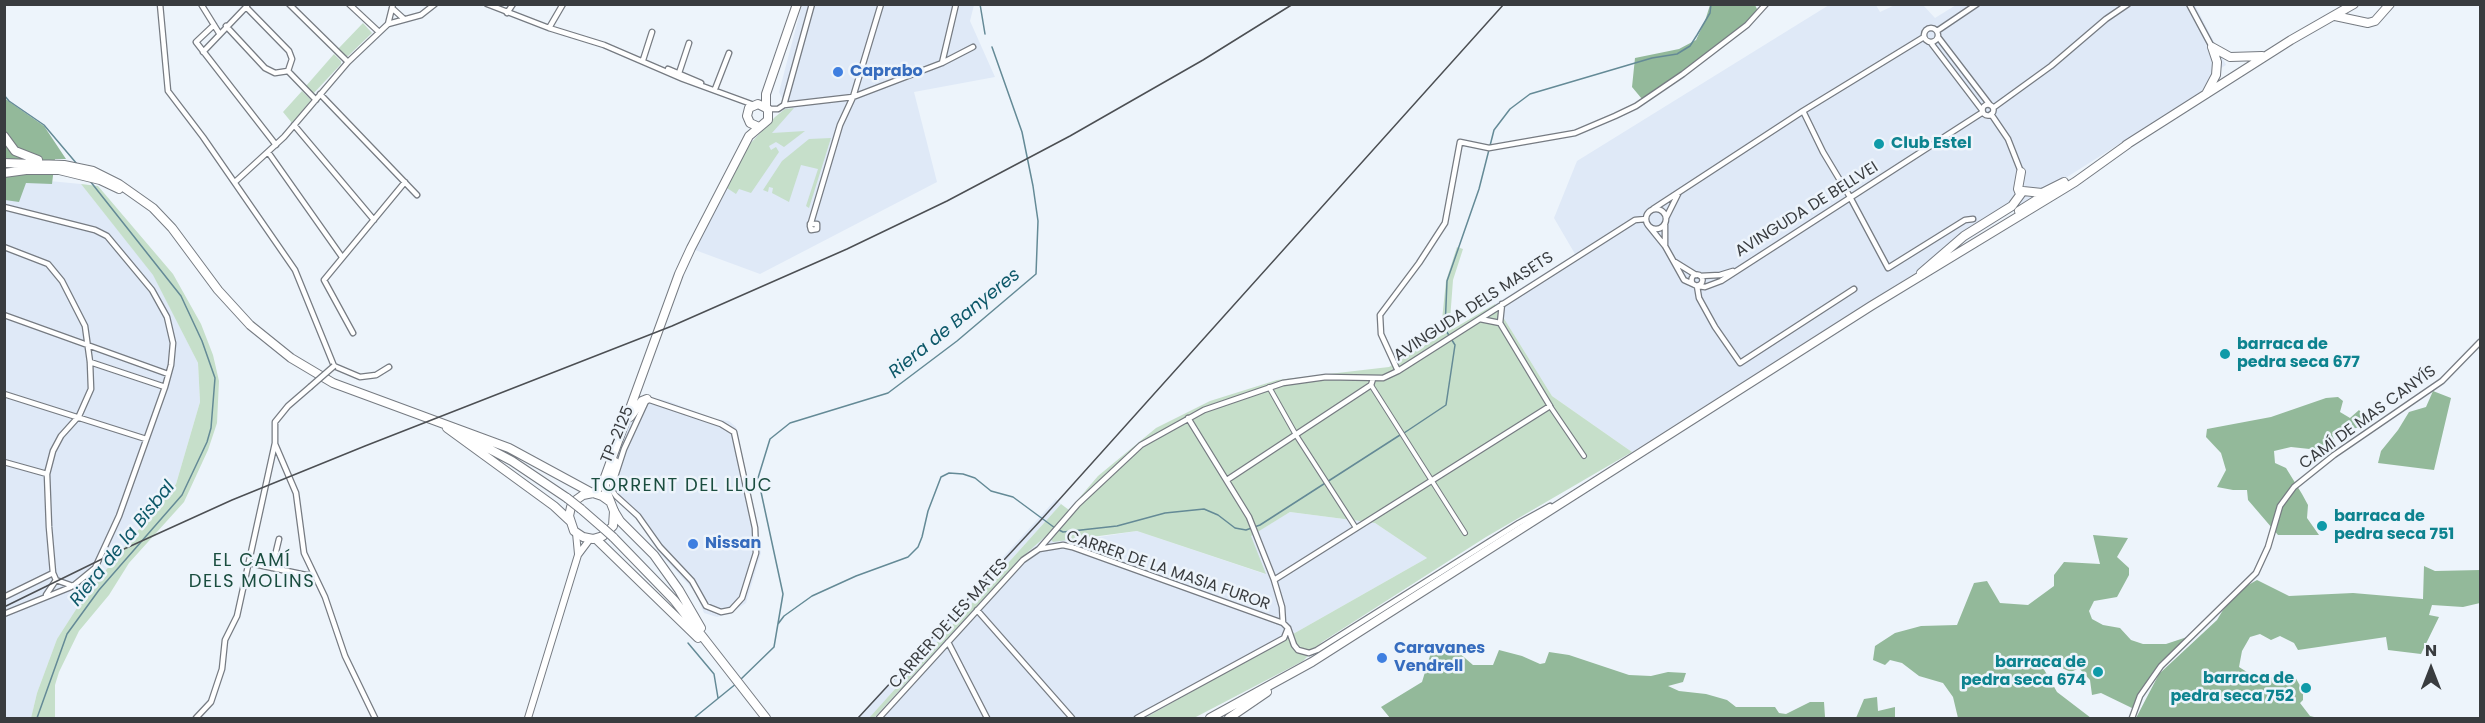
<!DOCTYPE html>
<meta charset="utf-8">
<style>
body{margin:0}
#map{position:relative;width:2485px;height:723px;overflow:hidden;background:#edf4fb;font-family:Poppins,sans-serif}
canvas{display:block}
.frame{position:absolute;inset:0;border:6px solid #393c3f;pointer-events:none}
.north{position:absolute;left:2401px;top:639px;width:60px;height:60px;-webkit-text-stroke:4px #edf4fb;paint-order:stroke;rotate:0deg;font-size:16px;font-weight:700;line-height:24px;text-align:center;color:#393c3f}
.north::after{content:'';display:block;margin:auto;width:21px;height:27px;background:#393c3f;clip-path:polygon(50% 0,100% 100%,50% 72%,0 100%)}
</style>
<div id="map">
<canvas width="2485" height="723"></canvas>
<div class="frame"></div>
<div class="north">N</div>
</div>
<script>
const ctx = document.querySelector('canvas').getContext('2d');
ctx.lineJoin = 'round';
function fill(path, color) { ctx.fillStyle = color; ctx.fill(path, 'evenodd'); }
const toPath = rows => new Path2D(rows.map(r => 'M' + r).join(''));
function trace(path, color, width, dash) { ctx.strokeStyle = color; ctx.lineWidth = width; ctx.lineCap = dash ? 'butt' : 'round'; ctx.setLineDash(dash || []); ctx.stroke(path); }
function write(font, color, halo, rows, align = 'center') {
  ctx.font = font + ' Poppins,sans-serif'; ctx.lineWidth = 5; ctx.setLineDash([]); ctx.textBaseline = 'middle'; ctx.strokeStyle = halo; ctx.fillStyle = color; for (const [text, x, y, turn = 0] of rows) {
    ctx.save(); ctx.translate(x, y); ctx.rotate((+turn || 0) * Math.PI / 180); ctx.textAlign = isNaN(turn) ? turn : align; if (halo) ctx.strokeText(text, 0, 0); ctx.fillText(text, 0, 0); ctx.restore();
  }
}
fill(toPath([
 [802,5,974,5,970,21,995,77,914,92,937,182,760,274,695,250,749,144,786,107,779,92],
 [1829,5,1876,5,1880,12,1895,5,1923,5,1935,18,1956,5,2195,5,2226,65,2216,71,2211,86,1632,452,1552,396,1495,304,1575,254,1554,218,1577,161],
 [28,179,81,184,153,274,198,363,200,402,176,484,84,597,57,639,37,693,31,718,5,718,4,185],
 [649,397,668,401,715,419,729,421,736,427,756,515,761,553,746,603,731,613,717,617,704,613,695,592,658,551,638,521,613,498,609,491,608,482,636,404],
 [1056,499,1061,504,869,718,857,718],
 [1290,512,1375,523,1427,558,1145,718,874,718,1019,560,1047,535,1080,540,1137,531,1265,574,1250,536]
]), '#dfe9f7');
fill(toPath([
 [363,23,372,33,348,56,345,56,338,49],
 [334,54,341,61,341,64,313,94,306,86],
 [302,91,311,100,292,123,283,112],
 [794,108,772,133,805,131,784,147,776,142,769,146,771,150,776,147,779,152,751,193,739,189,736,194,727,188,748,146,775,117,785,109],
 [831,138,809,208,806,206,818,169,801,165,789,202,772,193,773,188,769,187,768,192,763,190,782,161,809,139],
 [81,184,98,186,173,274,201,324,213,355,219,381,217,423,208,450,184,502,129,563,109,595,79,631,59,672,55,685,55,718,31,718,37,693,57,639,84,597,176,484,200,402,198,363,153,275],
 [1457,247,1463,249,1453,280,1450,320,1453,329,1495,304,1552,396,1632,452,1486,537,1322,642,1303,661,1194,718,1145,718,1427,558,1375,523,1290,512,1251,536,1266,574,1137,531,1053,542,1047,535,1019,560,874,718,869,718,1061,504,1069,510,1098,476,1156,428,1210,401,1277,380,1389,367,1444,334,1442,320,1446,281]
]), '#c6dfca');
fill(toPath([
 [1710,5,1755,5,1758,11,1745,24,1678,76,1642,99,1632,87,1635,58,1679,49,1696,40,1705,21],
 [4,98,44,126,66,159,55,159,52,184,26,183,19,202,5,200],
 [2433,391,2451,398,2434,470,2378,463,2381,451,2398,430,2409,412,2426,407],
 [2338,397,2343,401,2340,412,2350,418,2359,410,2368,420,2364,426,2332,434,2335,442,2319,450,2291,447,2274,451,2275,463,2286,468,2302,494,2308,505,2307,518,2319,535,2278,535,2248,500,2247,490,2233,490,2217,487,2226,470,2221,453,2206,437,2207,429,2271,417,2326,398],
 [2093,535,2128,538,2117,557,2129,568,2129,575,2117,597,2094,601,2089,611,2092,619,2103,625,2120,628,2131,640,2143,644,2166,644,2199,633,2155,672,2134,709,2101,693,2092,695,2090,680,2079,668,2071,672,2048,662,2042,666,2057,692,2091,718,1958,718,1953,697,1943,683,1919,676,1902,663,1890,660,1885,665,1873,660,1875,646,1895,633,1921,626,1957,625,1974,583,1987,581,2000,603,2028,605,2054,586,2054,575,2064,562,2100,564],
 [2424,566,2435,571,2480,570,2480,603,2463,607,2432,605,2429,615,2439,617,2421,654,2388,650,2386,637,2298,650,2294,643,2280,636,2271,640,2260,634,2250,637,2242,651,2239,667,2258,679,2294,675,2303,691,2303,700,2300,703,2310,716,2318,718,2136,718,2159,674,2217,620,2223,610,2241,589,2257,580,2289,596,2353,593,2423,599],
 [1433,646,1445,646,1458,652,1473,665,1493,665,1499,650,1522,656,1540,664,1545,663,1549,652,1569,655,1629,675,1651,676,1668,672,1686,673,1683,682,1668,686,1679,691,1706,694,1727,700,1736,707,1775,707,1779,713,1786,714,1810,702,1824,702,1825,717,1856,718,1864,699,1877,697,1878,711,1895,707,1895,718,1390,718,1381,707,1422,682]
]), '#93b99a');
trace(toPath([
 [980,4,985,34],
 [4,95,9,101,44,125,77,164],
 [1404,433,1446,405,1455,345,1445,329,1447,281,1479,189,1494,130,1510,109,1530,94,1652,58,1677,54,1690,46,1697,35,1710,13,1711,4],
 [1059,530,1063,532,1117,526,1165,513,1204,509,1218,515,1235,528,1246,530,1260,525,1400,435],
 [778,624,784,616,812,596,856,576,908,557,918,547,922,537,928,511,941,477,949,473,963,474,975,478,991,491,1013,497,1055,528],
 [688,643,714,674,718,698],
 [740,680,774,647,783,594,758,478,770,439,790,423,888,393,957,341,1036,274,1038,221,1033,186,1022,132,992,47],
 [37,718,67,634,99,590,182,495,207,442,211,428,215,378,202,341,181,296,90,181],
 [694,718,737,683]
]), '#648a96', 1.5);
const pedestrian = toPath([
 [1371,385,1465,533],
 [1269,387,1296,435,1356,528],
 [1550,406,1584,456]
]);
const minor = toPath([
 [160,4,168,91,203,137,295,270,334,366,360,377,376,375,389,367],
 [201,4,219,33],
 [289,4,348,62],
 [349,4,379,32],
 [487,4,549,28,604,45,683,79,754,105],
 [2189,4,2212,47],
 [246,7,289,51,292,59,288,71],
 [392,8,404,19],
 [507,13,513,4],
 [388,24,393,4],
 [214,25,196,42,276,145],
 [226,26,265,68,275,73,288,71],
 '1924 35a7 7 0 1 1 14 0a7 7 0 1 1-14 0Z',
 [549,28,563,4],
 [1937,31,1977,4],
 [1938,37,1990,105],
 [1931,43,1982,110],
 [203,52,247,6],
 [643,60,652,32],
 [942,63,956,4],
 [668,69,701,83],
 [288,71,316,100],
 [679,73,689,43],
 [715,89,729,53],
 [320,94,417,195],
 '1982.5 110a5.5 5.5 0 1 1 11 0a5.5 5.5 0 1 1-11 0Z',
 [784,105,812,4],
 [1993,108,2051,66,2106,19,2128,4],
 [768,109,778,109,784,105,853,97,942,63,973,47],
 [1803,111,1823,152,1850,197,1888,268,1965,220,1973,219],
 [1991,114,2008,139,2021,172],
 [294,125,374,220],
 [268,152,342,257],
 [235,182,284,137,348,62,388,24,421,15,435,4],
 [4,207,95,230,107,236,152,290,167,317,173,343,171,365,165,387,119,516,95,568,73,586,56,580],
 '1646 219a10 10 0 1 1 20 0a10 10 0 1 1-20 0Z',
 [1653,209,1803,111,1924,37],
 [1666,218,1678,194],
 [810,224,817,224,817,229,811,230,810,226,840,125,853,97,881,4],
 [1648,225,1665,246,1684,280,1695,285],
 [1665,225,1665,246],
 [4,247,48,264,62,281,85,326,90,362,91,389,79,416,61,436,53,451,47,474,49,527,53,573,56,580],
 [1675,262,1696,275],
 '1691.5 280a5.5 5.5 0 1 1 11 0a5.5 5.5 0 1 1-11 0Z',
 [1700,276,1720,275,1733,271],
 [1697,286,1699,298,1715,327,1740,363,1854,289],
 [1698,286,1705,287,1721,281,1983,112],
 [4,315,168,374],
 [1480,319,1500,323],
 [353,333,324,280,405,182],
 [90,362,165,387],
 [1398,371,1381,334,1380,315,1419,263,1445,223,1460,142,1489,148,1575,133,1615,116,1636,106,1683,74,1747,25,1766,4],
 [4,394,146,439],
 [647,399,721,424,734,432,755,528,756,553,742,598,731,610,721,612,706,606,692,581,660,547,638,516,616,496,611,489,624,449,647,399],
 [1188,418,1249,517,1274,580,1282,607,1283,623],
 [275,444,296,493,304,553,325,597,345,656,375,718],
 [4,462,47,474],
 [1227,480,1371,385,1373,379],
 [1039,549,1063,545,1072,547,1283,623,1288,628],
 [249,563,306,575,314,574],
 [272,568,279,539],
 [1274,580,1550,406,1500,323,1502,304],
 [46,595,56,580],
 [4,597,53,573],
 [977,610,1072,718],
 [4,614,71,587],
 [1288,628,1294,645,1298,650,1309,653,1317,650,1519,523,1550,506],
 [948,642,987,718],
 [196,718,211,702,222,669,225,640,237,616,275,443,275,422,288,406,310,387],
 [879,718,1023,560,1039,549,1078,504,1141,445,1204,410,1283,383,1326,377,1383,378,1398,371,1635,220,1646,219],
 [1137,718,1284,638,1288,628],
 [2132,718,2140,696,2161,666,2256,573,2268,547,2280,506,2294,487,2334,455,2442,381,2480,342]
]);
const tertiary = toPath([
 [576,533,578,554],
 [528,718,578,555,590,539]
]);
const primary = toPath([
 [2335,16,2368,23,2375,21,2390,4],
 [2212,47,2230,57,2262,56],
 [2206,94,2216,75,2217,62,2212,47],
 [766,108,766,94,797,4],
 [2126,145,2291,40,2354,4],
 [2020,194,2018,189,2021,172],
 [2019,211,2054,189],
 [1921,273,1964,236,2012,206,2023,191,2042,193,2064,182],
 [630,417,642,401,647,399],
 [605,480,605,488,614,511,613,526,603,536,593,539,583,537,574,531,569,516,571,507,576,500,583,495,593,493,602,496,609,501],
 [612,481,615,462],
 [593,493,597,490,605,477,679,274,691,248,749,136,768,120,768,109,758,104,749,108,747,116,750,123,759,127],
 [1210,718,1312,662,1871,306,2075,182,2128,144],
 [1229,718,1267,692]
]);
const trunk = toPath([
 [4,136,15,151,38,160],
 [4,163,64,165,93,171,119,184,153,208,172,228,218,290,250,325,291,358,333,383,509,448,592,493],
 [4,173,26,170,59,170,100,180,119,189],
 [447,428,554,506,569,520],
 [461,434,512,461,567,498],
 [581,509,604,529],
 [614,511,620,521,654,555,679,590,701,628],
 [613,537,674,600,766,718],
 [596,539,698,638]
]);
trace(pedestrian, '#767b82', 6);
trace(minor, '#767b82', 7);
trace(tertiary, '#767b82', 8);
trace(primary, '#767b82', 10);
trace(trunk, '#767b82', 10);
trace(pedestrian, '#fff', 4);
trace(minor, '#fff', 4.5);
trace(tertiary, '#fff', 6);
trace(primary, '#fff', 8);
trace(trunk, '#fff', 8);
trace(toPath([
 [4,607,102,559,232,500,365,446,672,326,847,249,947,201,1070,136,1203,60,1293,4],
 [858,718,1040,521,1504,4]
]), '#4c4f53', 1.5);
const minorBridge = toPath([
 [310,387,334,366]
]);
const trunkBridge = toPath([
 [567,498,581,509],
 [604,529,613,537]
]);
trace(minorBridge, '#767b82', 7, []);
trace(trunkBridge, '#767b82', 10, []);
trace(minorBridge, '#fff', 4.5);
trace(trunkBridge, '#fff', 8);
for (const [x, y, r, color] of [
 [838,72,6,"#3f7fe0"],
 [1879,144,6,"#0f9aa8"],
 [2225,354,6,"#0f9aa8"],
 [2322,526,6,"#0f9aa8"],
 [693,544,6,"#3f7fe0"],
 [1382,658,6,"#3f7fe0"],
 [2098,672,6,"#0f9aa8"],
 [2306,688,6,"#0f9aa8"]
]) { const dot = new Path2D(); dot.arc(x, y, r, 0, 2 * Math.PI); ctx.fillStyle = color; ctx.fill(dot); trace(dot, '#edf4fb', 2); }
write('bold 16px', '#366cbe', '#edf4fb', [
 ["Caprabo",850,72],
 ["Nissan",705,544],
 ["Caravanes",1394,649],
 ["Vendrell",1394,667]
], 'left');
write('bold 16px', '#0d838f', '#edf4fb', [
 ["Club Estel",1891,144],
 ["barraca de",2237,345],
 ["pedra seca 677",2237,363],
 ["barraca de",2334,517],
 ["pedra seca 751",2334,535],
 ["barraca de",2086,663,"right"],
 ["pedra seca 674",2086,681,"right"],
 ["barraca de",2294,679,"right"],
 ["pedra seca 752",2294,697,"right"]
], 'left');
write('16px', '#393c3f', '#edf4fb', [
 ["AVINGUDA DE BELLVEI",1807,210,-32],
 ["AVINGUDA DELS MASETS",1474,307,-33],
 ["CAMÍ DE MAS CANYÍS",2368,418,-36],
 ["TP-2125",618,435,-67],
 ["CARRER DE LA MASIA FUROR",1168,571,19],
 ["CARRER DE LES MATES",949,624,-48]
]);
write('italic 18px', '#0d5869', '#edf4fb', [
 ["Riera de Banyeres",955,324,-39],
 ["Riera de la Bisbal",123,544,-51]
]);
ctx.letterSpacing = '1.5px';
write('18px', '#1a4d3f', '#edf4fb', [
 ["TORRENT DEL LLUC",682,486],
 ["EL CAMÍ",252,561],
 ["DELS MOLINS",252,582]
]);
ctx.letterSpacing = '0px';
</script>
